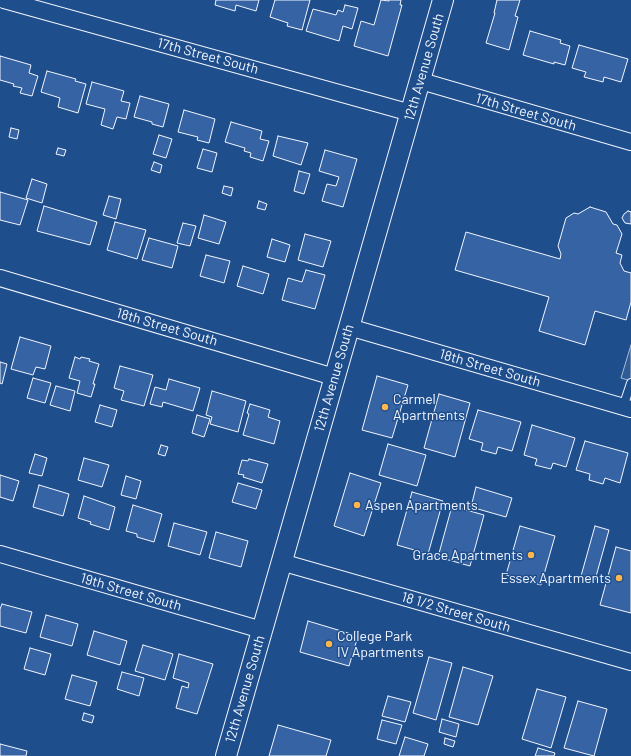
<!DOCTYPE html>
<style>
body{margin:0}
canvas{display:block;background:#1f4e8c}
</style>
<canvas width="631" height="756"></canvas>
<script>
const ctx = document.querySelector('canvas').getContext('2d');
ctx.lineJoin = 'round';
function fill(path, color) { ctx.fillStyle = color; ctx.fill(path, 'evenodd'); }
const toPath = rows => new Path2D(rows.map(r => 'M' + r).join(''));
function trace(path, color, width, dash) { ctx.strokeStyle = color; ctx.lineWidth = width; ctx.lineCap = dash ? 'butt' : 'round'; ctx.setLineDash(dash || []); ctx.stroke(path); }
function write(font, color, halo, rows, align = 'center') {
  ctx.font = font + ' Barlow,sans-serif'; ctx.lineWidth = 3; ctx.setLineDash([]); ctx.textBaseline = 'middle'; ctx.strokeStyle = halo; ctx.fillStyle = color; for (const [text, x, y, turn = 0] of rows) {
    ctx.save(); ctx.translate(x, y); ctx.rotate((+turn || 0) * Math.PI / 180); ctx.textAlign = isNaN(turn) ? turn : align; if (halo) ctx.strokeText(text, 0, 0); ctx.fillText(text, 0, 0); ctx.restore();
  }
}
const parking = toPath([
 [631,345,631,381,621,378,631,345]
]);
fill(parking, '#305b95');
trace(parking, '#a8bbd7', 1);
const building = toPath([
 [216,0,259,0,256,11,236,5,235,11,215,5,216,0],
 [275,0,310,0,302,30,287,26,288,23,270,17,275,0],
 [381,0,389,1,389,0,401,0,400,5,402,5,388,56,354,46,361,21,374,25,381,0],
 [497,0,520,0,515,16,518,17,509,50,486,43,495,13,494,13,497,0],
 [345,5,358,8,352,29,343,26,339,41,306,31,313,9,336,15,338,10,343,12,345,5],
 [530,31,561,40,560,43,570,46,565,65,554,62,554,64,523,55,530,31],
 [579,45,628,59,621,82,604,77,603,82,584,77,586,72,572,68,579,45],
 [0,56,31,65,29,73,38,76,32,96,20,93,22,88,13,86,14,84,0,80,0,56],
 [47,71,76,79,75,81,86,84,78,113,58,107,60,98,41,92,47,71],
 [92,82,124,91,121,101,130,103,126,119,117,117,113,129,101,125,105,109,86,104,92,82],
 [140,96,169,104,163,127,152,124,152,122,134,117,140,96],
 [184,110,215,119,209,143,197,140,198,137,178,132,184,110],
 [231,122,262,131,260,139,269,141,263,161,250,157,251,153,244,151,245,148,225,142,231,122],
 [11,128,19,130,17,139,9,137,11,128],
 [159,135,172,139,166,158,153,154,159,135],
 [278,136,308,143,301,165,273,156,278,136],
 [58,148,66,150,64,156,56,154,58,148],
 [203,149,217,153,212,172,197,168,203,149],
 [325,150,357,159,343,207,322,201,327,184,336,186,339,177,319,171,325,150],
 [154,162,162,165,160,173,151,170,154,162],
 [299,171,310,174,304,194,294,191,299,171],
 [32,179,47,184,42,203,26,198,32,179],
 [224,186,233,188,231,196,222,193,224,186],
 [0,192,28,200,20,225,0,220,0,192],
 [109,196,121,199,116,219,103,215,109,196],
 [259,201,267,204,265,210,257,208,259,201],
 [44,206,97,222,90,245,37,231,44,206],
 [590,207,606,212,613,224,617,225,622,234,616,253,622,255,620,263,624,271,631,273,631,302,626,320,595,311,585,345,539,331,549,297,455,270,466,232,560,259,561,254,558,246,566,218,574,213,578,214,590,207],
 [628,211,631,212,631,224,625,223,622,218,624,214,628,211],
 [204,215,226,222,219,244,198,238,204,215],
 [115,222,146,230,137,259,107,250,115,222],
 [183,223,196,226,190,246,177,243,183,223],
 [305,234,331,241,323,267,298,260,305,234],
 [149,238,178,246,172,268,142,260,149,238],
 [272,239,290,245,285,262,267,257,272,239],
 [206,255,230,261,224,283,200,276,206,255],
 [243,266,269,274,263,294,237,286,243,266],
 [306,270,325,275,315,309,282,300,288,278,302,282,306,270],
 [20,337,51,346,45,369,36,367,33,375,11,369,20,337],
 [75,357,80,359,81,357,90,359,89,361,99,364,93,384,95,384,91,397,77,393,80,381,69,378,75,357],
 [0,362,7,364,2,384,0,383,0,362],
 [120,366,153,375,144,406,121,400,124,391,114,388,120,366],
 [377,376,408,385,392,438,362,430,377,376],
 [33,378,51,383,45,403,27,398,33,378],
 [169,379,200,388,193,411,163,402,162,407,150,404,155,387,166,390,169,379],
 [56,386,75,391,70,411,50,405,56,386],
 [212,391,246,401,238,432,210,424,212,417,206,415,212,391],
 [439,394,470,403,455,457,424,448,439,394],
 [250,404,270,410,268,417,280,421,274,444,243,435,249,414,247,413,250,404],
 [100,405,117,410,112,427,95,422,100,405],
 [478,410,521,422,512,451,498,447,496,454,481,450,483,443,469,439,478,410],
 [197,415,210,419,204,437,192,433,197,415],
 [532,425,575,438,566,467,553,463,551,469,535,465,537,459,524,455,532,425],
 [585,441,628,453,620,483,605,478,603,484,589,480,590,474,576,470,585,441],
 [388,444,426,455,417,486,379,475,388,444],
 [161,445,168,447,165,456,158,454,161,445],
 [35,454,47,458,42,476,29,473,35,454],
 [84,458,109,465,102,487,78,480,84,458],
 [249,459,268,464,262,483,243,477,244,475,238,474,242,460,248,461,249,459],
 [350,473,381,483,364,536,334,526,350,473],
 [0,475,19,481,13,501,0,497,0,475],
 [126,476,141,481,136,499,121,495,126,476],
 [238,483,262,490,256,509,232,502,238,483],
 [39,485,69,494,63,516,33,507,39,485],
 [476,487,512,498,506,517,471,507,476,487],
 [412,492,443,501,428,554,397,545,412,492],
 [84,496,115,507,109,530,90,524,91,522,78,518,84,496],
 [133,505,162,514,154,542,137,537,137,534,126,531,133,505],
 [452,506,484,515,470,566,438,557,452,506],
 [174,523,207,532,200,555,168,546,174,523],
 [520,526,555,536,541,585,506,575,520,526],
 [595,526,609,530,595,580,581,576,595,526],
 [216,532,248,541,241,567,209,558,216,532],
 [616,547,631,551,631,613,600,605,616,547],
 [2,604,32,612,26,633,0,626,0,609,2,604],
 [46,615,78,624,72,646,40,637,46,615],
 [308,621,358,636,349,666,300,652,308,621],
 [94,631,127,641,120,665,87,655,94,631],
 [143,645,173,654,165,680,135,671,143,645],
 [30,648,51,654,45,675,24,669,30,648],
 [179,654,213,664,197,714,176,708,182,686,188,688,189,683,173,678,179,654],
 [429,657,452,663,436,720,413,713,429,657],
 [463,667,493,676,478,725,449,717,463,667],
 [122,672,144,678,139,696,117,689,122,672],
 [72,675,97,682,90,706,65,699,72,675],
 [537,689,566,697,551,748,522,739,537,689],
 [388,696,411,702,405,722,382,716,388,696],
 [578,701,607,709,594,756,564,748,578,701],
 [84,713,94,716,92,723,82,720,84,713],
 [442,719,459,724,456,737,439,732,442,719],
 [382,720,402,725,396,744,377,739,382,720],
 [278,725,331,740,326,756,269,756,278,725],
 [405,737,428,744,424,756,399,756,405,737],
 [445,738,455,741,453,747,444,744,445,738],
 [0,744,27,751,26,756,0,756,0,744],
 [538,748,555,753,554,756,535,756,538,748]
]);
fill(building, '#3563a3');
trace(building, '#f2f6ff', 1);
const service = toPath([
 [623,407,631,383]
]);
const minor = toPath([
 [4,0,411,113],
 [421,81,631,142],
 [0,278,334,377],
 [349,327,631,409],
 [0,554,262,630],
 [281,562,631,662]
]);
const tertiary = toPath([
 [226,756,443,0]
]);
trace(service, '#f2f6ff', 10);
trace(minor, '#f2f6ff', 18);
trace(tertiary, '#f2f6ff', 22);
trace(service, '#1f4e8c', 8);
trace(minor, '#1f4e8c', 16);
trace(tertiary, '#1f4e8c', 20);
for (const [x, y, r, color] of [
 [385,407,4,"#ffb74d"],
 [357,505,4,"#ffb74d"],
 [531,555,4,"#ffb74d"],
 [619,578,4,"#ffb74d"],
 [329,644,4,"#ffb74d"]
]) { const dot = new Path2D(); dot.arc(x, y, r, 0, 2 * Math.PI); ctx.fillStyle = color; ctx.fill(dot); trace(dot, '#1f4e8c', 1.5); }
write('14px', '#f2f6ff', '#1f4e8c', [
 ["17th Street South",208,56,15],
 ["12th Avenue South",424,67,-74],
 ["17th Street South",526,112,16],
 ["18th Street South",167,327,16],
 ["18th Street South",490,368,16],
 ["12th Avenue South",334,378,-74],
 ["19th Street South",131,592,16],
 ["18 1/2 Street South",456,612,16],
 ["12th Avenue South",245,689,-74]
]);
write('14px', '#f2f6ff', '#1f4e8c', [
 ["Carmel",393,399],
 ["Apartments",393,415],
 ["Aspen Apartments",365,505],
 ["Grace Apartments",523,555,"right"],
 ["Essex Apartments",611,578,"right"],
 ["College Park",337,636],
 ["IV Apartments",337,652]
], 'left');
</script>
